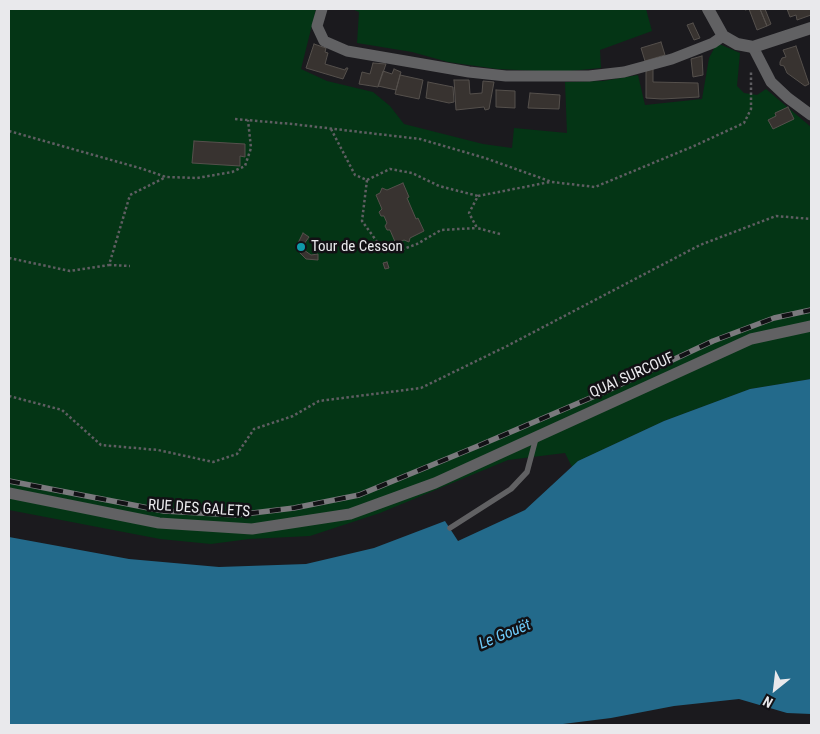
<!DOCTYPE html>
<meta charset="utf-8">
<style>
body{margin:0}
#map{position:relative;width:820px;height:734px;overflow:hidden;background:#1b1a1e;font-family:"Roboto Condensed",sans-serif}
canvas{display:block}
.frame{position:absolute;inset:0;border:10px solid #e9e9ec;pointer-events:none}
.north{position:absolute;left:750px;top:664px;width:50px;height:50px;-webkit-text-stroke:4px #121115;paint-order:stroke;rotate:209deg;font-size:14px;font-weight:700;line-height:20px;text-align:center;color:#e9e9ec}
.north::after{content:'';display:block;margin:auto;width:18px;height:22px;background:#e9e9ec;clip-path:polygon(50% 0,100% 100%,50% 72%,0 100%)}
</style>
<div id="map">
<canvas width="820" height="734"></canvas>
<div class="frame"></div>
<div class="north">N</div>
</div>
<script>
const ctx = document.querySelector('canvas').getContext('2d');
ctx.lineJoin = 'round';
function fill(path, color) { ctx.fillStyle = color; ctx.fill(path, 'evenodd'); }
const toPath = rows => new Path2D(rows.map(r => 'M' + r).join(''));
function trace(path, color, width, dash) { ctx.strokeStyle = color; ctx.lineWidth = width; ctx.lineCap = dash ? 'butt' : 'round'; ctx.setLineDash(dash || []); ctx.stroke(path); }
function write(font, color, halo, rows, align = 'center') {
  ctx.font = font + ' "Roboto Condensed",sans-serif'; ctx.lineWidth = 5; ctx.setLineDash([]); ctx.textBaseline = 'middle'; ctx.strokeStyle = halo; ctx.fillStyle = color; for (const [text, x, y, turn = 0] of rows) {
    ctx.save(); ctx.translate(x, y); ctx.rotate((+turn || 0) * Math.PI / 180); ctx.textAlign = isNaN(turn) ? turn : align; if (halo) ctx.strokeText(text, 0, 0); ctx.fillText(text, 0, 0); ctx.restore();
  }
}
fill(toPath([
 [9,9,316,9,301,69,327,81,373,92,390,106,404,124,483,144,512,148,514,128,567,133,565,82,603,81,638,75,645,105,702,99,709,58,717,43,740,53,737,86,744,93,757,95,766,89,811,127,811,379,750,389,664,421,578,461,572,467,565,453,508,460,380,513,310,536,249,539,211,544,160,539,9,510],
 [352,9,646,9,652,31,600,50,601,68,559,72,497,69,448,62,412,52,357,43,359,12]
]), '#043515');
fill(toPath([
 [811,379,811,714,787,713,739,699,674,706,611,718,555,725,9,725,9,537,129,559,219,567,306,564,374,548,445,521,458,541,525,510,578,461,664,421,750,389]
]), '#236a8b');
const building = toPath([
 [745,9,760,9,767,26,757,30,749,9,745,10,745,9],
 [760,9,765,9,771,24,767,26,760,9],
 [787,9,811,9,811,15,797,20,796,15,790,17,787,9],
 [693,23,700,38,694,40,687,25,693,23],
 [661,42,665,55,645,61,641,48,661,42],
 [314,44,326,48,325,52,328,53,325,64,345,70,346,68,348,68,343,79,306,68,314,44],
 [796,46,809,84,805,86,787,73,784,66,780,65,780,62,782,58,786,57,783,50,796,46],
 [702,56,703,75,693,77,691,59,702,56],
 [373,63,386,64,378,87,359,84,362,72,370,74,373,63],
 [394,69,401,72,396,90,378,86,383,71,392,74,394,69],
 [653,69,653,82,698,83,699,97,662,99,646,98,646,71,653,69],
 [400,75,423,80,419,99,395,94,400,75],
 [454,80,469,80,470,94,482,93,483,81,494,82,489,109,485,110,484,107,456,110,454,80],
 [428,82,453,87,454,102,449,103,426,98,428,82],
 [496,90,515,91,515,108,496,107,496,90],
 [530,93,560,95,559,109,528,108,530,93],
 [788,107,794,119,773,129,768,120,776,116,775,113,788,107],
 [194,141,245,144,245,157,240,156,240,166,192,163,194,141],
 [403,183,409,197,407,198,416,219,418,218,424,231,410,238,409,242,404,240,396,244,390,230,387,230,385,226,387,223,384,216,381,216,379,212,382,209,376,195,380,193,382,188,387,190,403,183],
 [303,233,309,237,304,244,304,250,311,255,318,254,318,260,306,259,300,253,298,243,303,233],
 [387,262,389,268,385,269,383,263,387,262]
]);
fill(building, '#383330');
trace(building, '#55504c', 1);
trace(toPath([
 [235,119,292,124,420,139,485,158,552,182,595,187,694,146,744,123,751,109,751,72],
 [331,129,355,175,367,180,390,169,412,173,439,186,478,196],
 [9,131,143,169,166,177,197,178,232,172,245,166,251,148,248,120],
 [367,180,362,221,378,243,395,252,417,244,441,230,477,228],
 [500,234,477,228,469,213,478,196,550,182],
 [368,251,378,243],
 [9,258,70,271,109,265,130,195,166,177],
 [109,265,130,266],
 [9,396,62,410,101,445,158,450,213,462,237,454,254,429,293,416,319,401,421,388,507,346,700,245,776,216,811,219]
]), '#5f5e62', 2.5, [2.5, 2.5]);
trace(toPath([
 [450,528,511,489,527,472,536,438]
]), '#616163', 5.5);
trace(toPath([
 [322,9,317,26,324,41,347,51,469,72,506,76,589,76,624,72,672,59,713,43,723,36],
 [753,47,771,82,788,98,811,115],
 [9,493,159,523,252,529,350,514,435,483,751,339,811,326]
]), '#616163', 11);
trace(toPath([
 [708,9,723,36,737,44,753,47,811,28]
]), '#616163', 12);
const rail = toPath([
 [9,481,164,511,236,515,294,508,359,495,478,446,602,393,713,341,774,318,811,310]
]);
trace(rail, '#7a797d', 5.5);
trace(rail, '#121115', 4, [11]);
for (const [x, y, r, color] of [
 [301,247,5,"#0f9aa8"]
]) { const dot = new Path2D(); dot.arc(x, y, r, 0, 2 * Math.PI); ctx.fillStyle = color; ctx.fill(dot); trace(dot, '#121115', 2); }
write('15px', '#e9e9ec', '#121115', [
 ["Tour de Cesson",311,247]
], 'left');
write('15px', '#e9e9ec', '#121115', [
 ["QUAI SURCOUF",632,376,-24],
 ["RUE DES GALETS",199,509,4]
]);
write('italic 16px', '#6ecbfa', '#121115', [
 ["Le Gouët",505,635,-22]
]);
</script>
